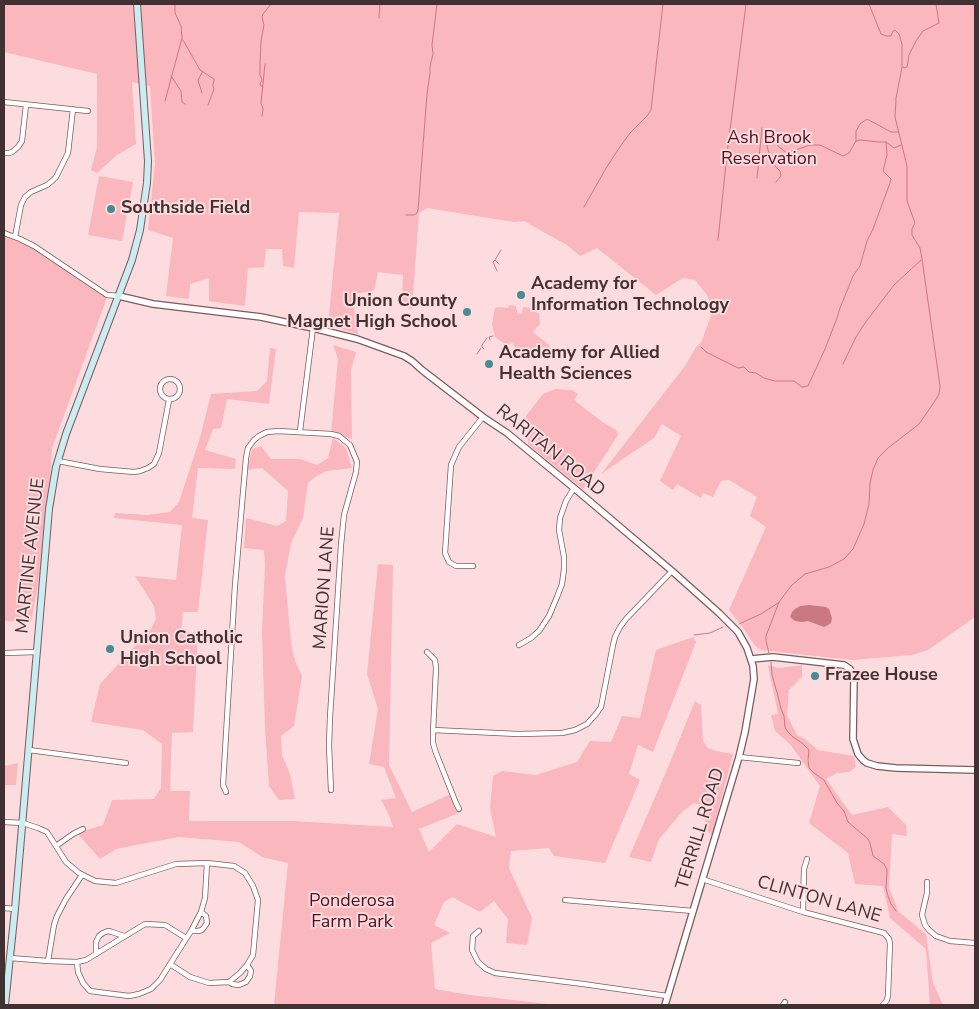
<!DOCTYPE html>
<style>
body{margin:0}
#map{position:relative;width:979px;height:1009px;overflow:hidden;background:#fddcdf;font-family:"Nunito Sans",sans-serif}
canvas{display:block}
.frame{position:absolute;inset:0;border:5px solid #413133;pointer-events:none}
</style>
<div id="map">
<canvas width="979" height="1009"></canvas>
<div class="frame"></div>
</div>
<script>
const ctx = document.querySelector('canvas').getContext('2d');
ctx.lineJoin = 'round';
function fill(path, color) { ctx.fillStyle = color; ctx.fill(path, 'evenodd'); }
const toPath = rows => new Path2D(rows.map(r => 'M' + r).join(''));
function trace(path, color, width, dash) { ctx.strokeStyle = color; ctx.lineWidth = width; ctx.lineCap = dash ? 'butt' : 'round'; ctx.setLineDash(dash || []); ctx.stroke(path); }
function write(font, color, halo, rows, align = 'center') {
  ctx.font = font + ' "Nunito Sans",sans-serif'; ctx.lineWidth = 4; ctx.setLineDash([]); ctx.textBaseline = 'middle'; ctx.strokeStyle = halo; ctx.fillStyle = color; for (const [text, x, y, turn = 0] of rows) {
    ctx.save(); ctx.translate(x, y); ctx.rotate((+turn || 0) * Math.PI / 180); ctx.textAlign = isNaN(turn) ? turn : align; if (halo) ctx.strokeText(text, 0, 0); ctx.fillText(text, 0, 0); ctx.restore();
  }
}
fill(toPath([
 [4,4,975,4,975,617,928,650,912,655,852,660,761,650,755,646,744,629,729,610,766,527,750,516,757,497,729,480,721,481,713,497,703,493,701,498,677,484,673,490,660,481,681,436,662,424,654,438,601,474,685,366,696,347,701,343,713,310,707,295,695,280,683,278,656,295,597,248,580,256,567,245,524,221,514,222,427,208,419,213,412,309,402,306,403,275,378,272,374,291,352,294,358,334,328,325,339,213,299,212,294,268,283,266,282,249,266,249,264,267,248,268,245,306,209,301,209,278,190,284,189,299,166,296,173,238,148,230,155,164,150,86,132,82,136,144,117,155,97,173,91,170,97,147,97,74,4,52],
 [99,176,133,182,122,241,88,235],
 [4,234,25,240,108,295,52,448,49,501,42,563,31,622,4,621],
 [509,305,516,306,516,309,517,309,517,313,522,314,523,307,530,308,530,311,539,313,540,324,533,332,550,346,549,348,554,352,550,356,544,352,540,356,525,358,517,352,516,352,513,349,515,346,511,342,508,346,495,337,492,324,495,308,499,307,508,308],
 [333,345,356,352,351,370,352,439,331,433,338,359],
 [270,348,276,349,269,404,227,399,221,428,213,429,205,450,236,459,235,469,198,468,192,518,208,520,198,612,183,612,181,632,198,632,193,732,172,733,170,791,190,791,189,821,293,821,393,827,389,815,381,800,396,798,384,767,369,764,378,709,367,674,378,564,393,565,389,765,412,812,453,793,461,812,419,829,429,852,457,824,496,837,490,808,493,776,502,771,536,775,577,762,590,741,611,742,622,716,640,718,656,650,693,637,696,642,653,752,638,745,629,774,640,780,605,863,554,856,549,848,511,851,509,868,532,918,527,945,506,943,508,919,494,901,480,912,452,897,444,902,434,925,450,933,431,943,435,989,470,995,547,1004,547,1005,274,1005,288,863,262,857,239,842,178,837,116,849,100,859,77,833,103,825,112,800,154,799,161,788,162,744,143,730,91,722,100,684,151,629,156,619,154,606,135,576,176,580,182,525,114,518,115,513,147,515,170,512,179,502,200,438,211,394,257,391,267,381],
 [555,389,572,390,578,394,574,400,601,421,616,430,618,435,583,489,528,444,526,416,543,394],
 [333,438,346,448,352,468,327,471,318,475,308,483,303,518,291,543,285,576,291,643,295,661,302,676,294,726,281,736,282,755,290,774,295,799,279,800,269,786,265,728,262,632,265,565,264,550,244,548,246,518,277,526,286,521,288,491,262,468,247,470,252,449,261,446,271,459,300,459,317,465,328,458],
 [768,665,779,668,802,665,802,677,789,690,787,715,797,735,805,739,818,750,854,756,856,767,849,772,837,773,826,779,852,815,888,807,906,825,907,836,892,834,889,888,899,912,926,934,933,983,943,1005,930,1005,926,949,890,918,883,886,855,884,848,853,809,823,820,786,790,744,775,731,771,715,778,714],
 [695,701,701,705,703,741,708,748,716,751,733,754,712,835,704,828,708,806,694,803,683,811,659,839,651,862,629,857,669,765],
 [18,763,16,785,4,785,4,766]
]), '#fab7be');
fill(toPath([
 [809,605,826,607,829,609,832,618,831,623,828,625,824,627,808,621,802,622,795,621,790,617,792,612,795,609,800,606]
]), '#ca7983');
trace(toPath([
 [379,18,380,4],
 [183,40,200,70,214,79,213,86,214,89,208,105],
 [903,67,905,68,907,67,909,55,916,41,923,31,939,23,936,4],
 [171,76,181,91,182,102,185,104],
 [263,87,261,86,260,84,262,80,260,75,260,66,261,41,264,25,262,17,263,14,271,4],
 [202,93,198,80,203,71],
 [165,101,182,38,181,26,175,13,175,4],
 [262,116,263,109,261,103,265,64],
 [856,141,856,131,860,124,867,119,891,132,898,132],
 [728,156,758,164],
 [757,178,762,128],
 [776,182,781,176,780,171,775,166,768,150,766,141,768,136,771,137,779,147,787,153,810,145,820,145,843,156,849,153,856,141,860,140,879,142,886,142,894,148,901,145],
 [584,207,605,170,617,151,630,133,647,116,651,110,663,4],
 [406,215,414,215,417,213,418,210,427,94,430,73,430,66,433,54,432,45,437,4],
 [718,240,727,154,746,4],
 [495,260,501,250],
 [497,271,493,262,495,260,499,264],
 [490,340,489,337,493,336],
 [701,347,706,352,738,368,744,367,749,372,756,373,764,378,775,381,794,381,802,387,808,386,825,349,837,318,840,308,853,276,860,266,867,241,873,229,890,183,891,179,883,171,887,155,886,142],
 [484,349,482,347,482,345,487,338],
 [477,354,481,348],
 [843,364,856,337,865,323,894,285,921,260],
 [739,624,761,614,778,603],
 [694,635,710,633,723,627],
 [769,653,766,641,766,636,779,602,791,586,805,574,829,567,844,559,853,549,864,524,869,504,870,483,873,470,878,458,888,448,919,424,935,401,939,394,940,386,922,259,920,248,912,235,912,229,915,223,907,201,907,166,895,117,896,98,902,67,902,44,899,34,895,30,893,31,891,36,886,36,881,34,869,4],
 [771,662,772,675,778,696,781,709,784,716,785,727,787,731,793,737,802,743,809,750,808,760,809,768,814,773,824,780,837,803,844,811,848,822,868,839,870,843,873,856,884,864,887,870,886,888,888,896,891,904,896,911]
]), '#ca7983', 1);
const minor = toPath([
 [4,102,88,111],
 [4,153,9,153,12,152,18,147,22,141,26,105],
 [4,233,20,239,34,246,107,295,119,296],
 [15,237,21,205,25,197,31,192,47,185,52,181,56,177,68,153,73,109],
 '160 389a10 10 0 1 1 20 0a10 10 0 1 1-20 0Z',
 [300,431,313,328],
 [58,461,100,469,134,472,140,471,148,468,154,464,159,453,169,400],
 [473,566,456,566,449,562,445,553,451,465,459,447,483,417],
 [519,645,531,638,539,631,549,616,557,597,562,584,564,569,564,557,559,530,560,518,566,501,574,488],
 [427,652,435,660,436,668,433,733,433,743,436,753,456,803,459,809],
 [4,653,37,652],
 [433,730,518,734,562,733,575,730,587,724,596,714,601,707,613,645,615,637,620,627,626,619,672,571],
 [29,750,126,763],
 [739,757,798,763],
 [226,792,223,785,235,585,246,458,248,448,254,440,259,436,267,432,278,431,331,434,339,436,350,445,357,462,356,472,344,515,341,545,330,717,329,746,331,790],
 [4,822,23,823,38,828,47,832,66,862,79,873,95,881,116,883,176,864,207,863,234,866,245,873,253,886,258,900,253,955,247,965,240,973,229,982,209,983,190,977,170,964],
 [56,846,73,834,83,829],
 [702,879,803,912,884,933,889,939,890,944,888,995,887,1000,883,1005],
 [927,882,927,893,923,910,922,915,925,925,929,930,936,936,950,941,975,943],
 [565,900,693,911],
 [4,908,15,909],
 [803,912,804,869,807,859],
 [191,931,198,931,202,930,207,923,206,916,201,912],
 [479,931,473,936,472,950,478,962,486,969,495,973,583,984,667,996],
 [96,954,96,942,99,936,103,933,108,931,112,932,124,936],
 [10,958,48,961,77,962,86,960,145,924,165,925,186,938],
 [48,961,54,925,57,916,66,899,82,875],
 [77,962,78,972,83,983,90,991,129,996,139,994,151,989,160,980,191,931,201,912,205,898,207,863],
 [229,982,232,984,239,985,246,982,250,976,251,971,247,965],
 [783,1005,785,1002]
]);
const tertiary = toPath([
 [119,296,153,304,261,317,313,328,357,339,404,356,412,361,422,370,483,417,507,433,574,488,672,571,719,613,738,632,747,648,753,666,754,679,752,691,745,732,739,757,665,1005],
 [751,659,773,657,835,664,844,665,850,669,854,678,853,739,858,754,863,760,867,763,877,766,896,768,975,770]
]);
const secondary = toPath([
 [5,1005,15,909,49,509,56,467,66,434,132,260,140,230,147,183,148,161,137,4]
]);
trace(minor, '#7d5a5e', 6);
trace(tertiary, '#7d5a5e', 8);
trace(secondary, '#7d5a5e', 8);
trace(minor, '#fff', 4.5);
trace(tertiary, '#fff', 5.5);
trace(secondary, '#caedf1', 6);
for (const [x, y, r, color] of [
 [111,209,5,"#458c93"],
 [521,295,5,"#458c93"],
 [467,312,5,"#458c93"],
 [489,364,5,"#458c93"],
 [110,649,5,"#458c93"],
 [815,676,5,"#458c93"]
]) { const dot = new Path2D(); dot.arc(x, y, r, 0, 2 * Math.PI); ctx.fillStyle = color; ctx.fill(dot); trace(dot, '#fddcdf', 2); }
write('18px', '#560b1f', '#fddcdf', [
 ["Ash Brook",769,139],
 ["Reservation",769,160],
 ["Ponderosa",352,902],
 ["Farm Park",352,923]
]);
write('bold 18px', '#413133', '#fddcdf', [
 ["Southside Field",121,209],
 ["Academy for",531,285],
 ["Information Technology",531,306],
 ["Union County",457,302,"right"],
 ["Magnet High School",457,323,"right"],
 ["Academy for Allied",499,354],
 ["Health Sciences",499,375],
 ["Union Catholic",120,639],
 ["High School",120,660],
 ["Frazee House",825,676]
], 'left');
write('18px', '#413133', '#fddcdf', [
 ["RARITAN ROAD",550,451,39],
 ["MARTINE AVENUE",31,556,-84],
 ["MARION LANE",325,588,-86],
 ["TERRILL ROAD",701,829,-73],
 ["CLINTON LANE",819,900,16]
]);
</script>
